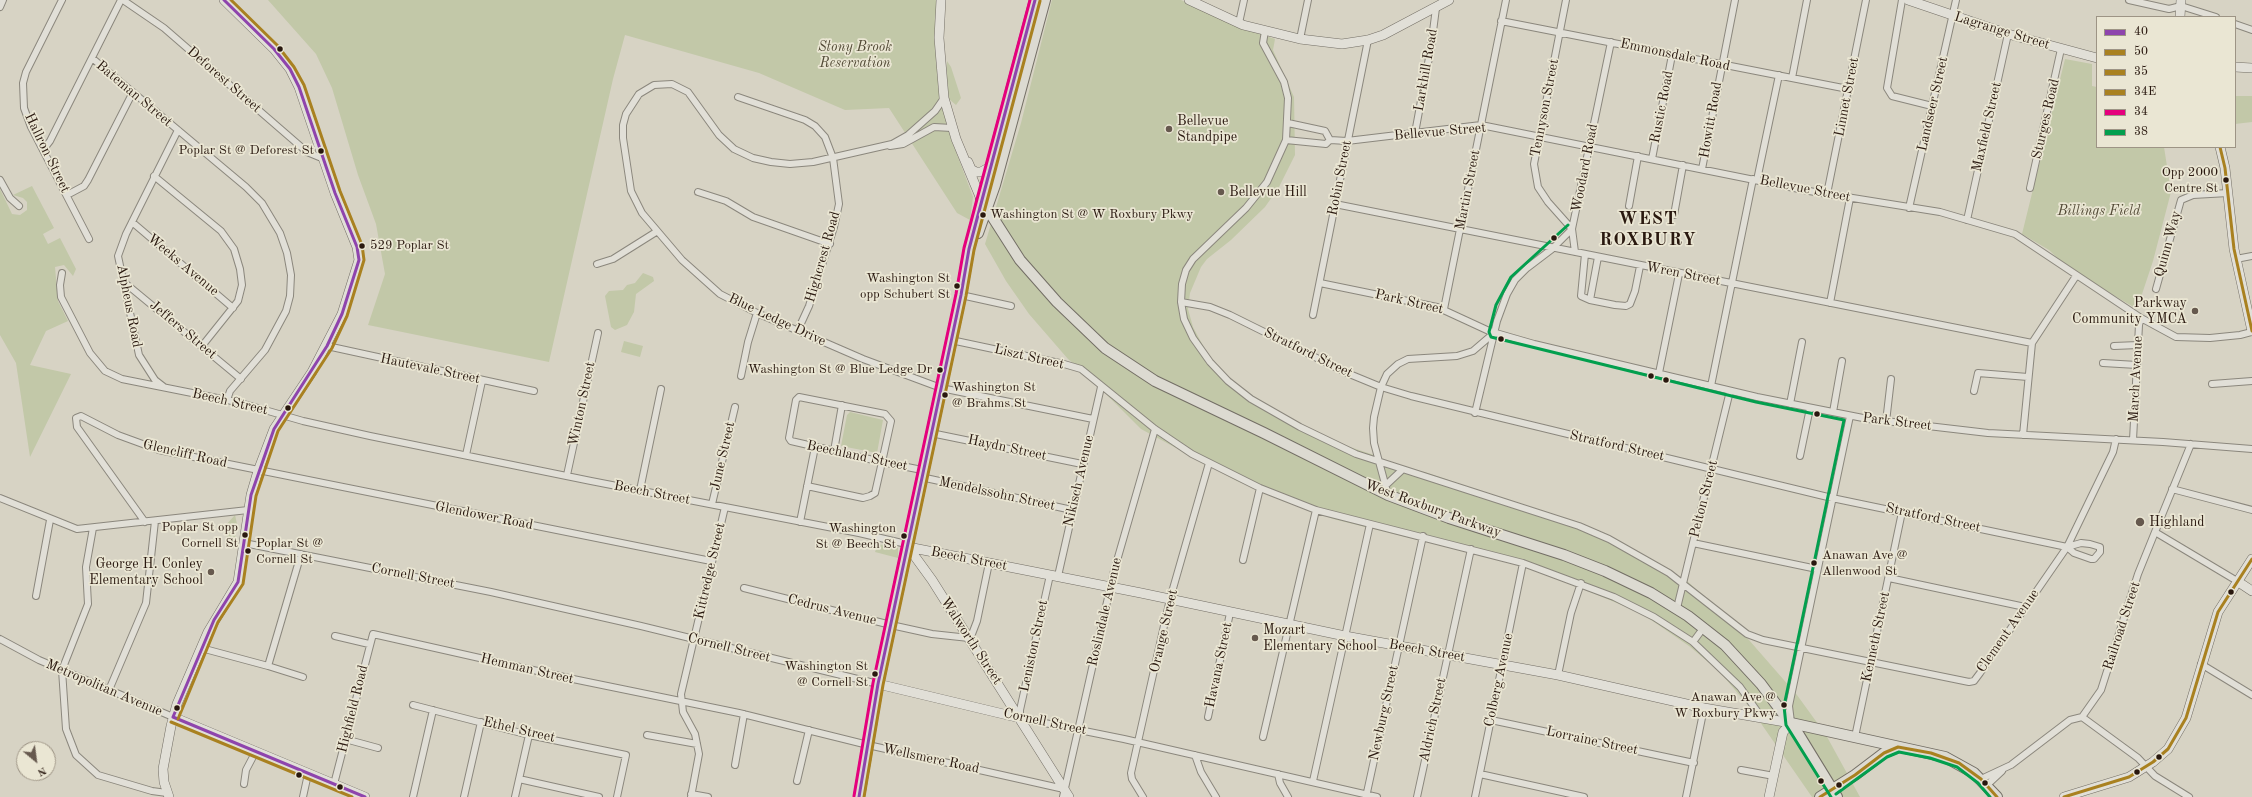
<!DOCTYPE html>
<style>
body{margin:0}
#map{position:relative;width:2252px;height:797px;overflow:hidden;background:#d7d3c4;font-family:"Old Standard TT",serif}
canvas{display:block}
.legend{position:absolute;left:2096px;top:16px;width:140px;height:132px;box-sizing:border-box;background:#eae6d3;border:1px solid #9d9485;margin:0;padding:5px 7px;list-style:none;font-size:12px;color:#29180f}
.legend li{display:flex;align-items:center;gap:8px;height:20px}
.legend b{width:20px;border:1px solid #9d9485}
.north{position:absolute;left:16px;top:741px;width:40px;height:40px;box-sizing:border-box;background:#eae6d3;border:1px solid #9d9485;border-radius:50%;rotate:151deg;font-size:11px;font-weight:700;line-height:16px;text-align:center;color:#29180f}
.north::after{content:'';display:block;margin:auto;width:14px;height:18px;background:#66594e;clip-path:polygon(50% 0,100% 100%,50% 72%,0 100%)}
</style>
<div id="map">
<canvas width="2252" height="797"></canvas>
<ul class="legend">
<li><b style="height:5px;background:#8e44ad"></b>40</li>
<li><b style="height:5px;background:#a98120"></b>50</li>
<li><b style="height:5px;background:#a98120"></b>35</li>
<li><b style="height:5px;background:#a98120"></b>34E</li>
<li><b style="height:5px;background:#e5007d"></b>34</li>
<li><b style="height:5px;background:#029f4e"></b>38</li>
</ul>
<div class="north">N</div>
</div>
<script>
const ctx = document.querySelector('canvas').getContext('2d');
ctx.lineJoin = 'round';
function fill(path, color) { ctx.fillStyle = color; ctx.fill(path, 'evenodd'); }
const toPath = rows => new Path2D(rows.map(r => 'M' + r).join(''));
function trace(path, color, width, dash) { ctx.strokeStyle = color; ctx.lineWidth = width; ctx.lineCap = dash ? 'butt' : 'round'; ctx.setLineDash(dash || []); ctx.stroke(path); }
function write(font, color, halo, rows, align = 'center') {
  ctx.font = font + ' "Old Standard TT",serif'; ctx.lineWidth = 3.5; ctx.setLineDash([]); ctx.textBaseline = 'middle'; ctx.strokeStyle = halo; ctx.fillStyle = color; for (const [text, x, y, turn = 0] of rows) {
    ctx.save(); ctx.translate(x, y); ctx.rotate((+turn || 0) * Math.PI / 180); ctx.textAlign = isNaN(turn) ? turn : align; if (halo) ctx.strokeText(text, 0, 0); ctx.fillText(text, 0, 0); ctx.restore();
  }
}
fill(toPath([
 [268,0,942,0,939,20,951,119,949,133,973,197,970,220,957,213,889,108,845,110,759,73,625,35,613,79,549,362,368,325,385,274,376,224,358,175,332,88,316,54],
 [1052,0,1181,0,1233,25,1275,39,1273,50,1294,97,1295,155,1279,187,1265,207,1231,240,1207,259,1201,267,1190,293,1188,309,1193,327,1207,353,1225,375,1263,407,1338,443,1374,455,1400,469,1425,472,1574,523,1673,577,1687,581,1704,596,1725,619,1742,632,1797,695,1826,735,1860,797,1812,797,1751,709,1719,671,1689,646,1641,613,1532,568,1333,519,1237,481,1141,429,1083,371,1068,359,1029,314,1006,281,985,244,1021,123],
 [2065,59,2092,64,2092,86,2097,87,2097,147,2164,147,2171,192,2153,261,2137,309,2069,269,2049,250,2022,234],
 [947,61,951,67,961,98,956,105,949,99,945,85],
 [2235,96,2252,96,2252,122,2235,124],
 [32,186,54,228,43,234,48,244,60,238,76,269,73,276,64,265,55,267,58,301,68,321,46,331,30,365,71,374,30,457,16,363,0,335,0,189,12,214,20,215,27,210,27,202,23,198,13,195],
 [643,273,653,277,654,281,636,294,634,312,627,325,615,330,611,327,605,296,609,291,623,290,627,285,635,283],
 [624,341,643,346,640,357,621,352],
 [850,412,883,420,877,453,841,446,847,415],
 [235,515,237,524,234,548,225,547,228,531,225,526],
 [878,544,898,548,898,558,875,552]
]), '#c2c8a8');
const street = toPath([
 [62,0,26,72,23,83,24,108,31,127,89,239],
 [123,0,164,28,307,152,324,159],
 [1566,0,1534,164,1538,187,1548,202,1572,229,1575,252],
 [1902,0,1887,88,1892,96,1932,106],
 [2129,0,2169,9,2181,6,2216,17],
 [0,7,3,0],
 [1501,21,1848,89],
 [1239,23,1244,0],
 [2235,24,2252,30],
 [1265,31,1263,43,1284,82,1288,98,1286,140,1267,182,1246,208,1193,259,1186,270,1182,284,1181,302,1184,319,1193,338,1210,362,1228,381,1251,399,1300,427,1356,454,1579,526,1609,539,1669,573,1747,634,1763,640,1969,682,1974,681,1980,673,2067,547,2113,452,2116,439],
 [1300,39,1308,0],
 [92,58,246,187,262,203,280,233,287,253,291,275,290,296,286,311,265,350,230,391,227,400],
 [1792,78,1807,0],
 [738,97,805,120,815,126,825,137,833,158,839,204,834,227,809,306,798,330],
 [944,98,935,111,908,135,892,144,813,162,790,164,771,162,753,158,734,149,719,135,688,92,672,84,654,85,639,94,626,114,623,125,623,138,631,191,642,213,682,260,720,294,757,313,863,359,941,388,1093,419],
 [1288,123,1325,131,1330,140],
 [1415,133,1431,47,1436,8],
 [1286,140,1326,144,1330,140,1347,141,1481,125,1809,191,1940,212,2015,234,2141,318,2176,337,2210,338,2240,335,2252,332],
 [890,146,903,144,934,127,952,128],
 [43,150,50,141,121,0],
 [1652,159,1672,55],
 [1702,169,1735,0],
 [154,176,221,231,234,249,240,269,242,285,238,301,202,346],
 [0,180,10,198,19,206],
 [1757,180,1779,75],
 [2030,188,2061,49],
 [698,192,726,201,753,217,830,244],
 [1827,194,1866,0],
 [67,195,84,186,88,180,133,92],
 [1335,204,2032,343],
 [1629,206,1638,156],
 [1909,208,1956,0],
 [1674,215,1683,165],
 [1967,220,2008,34],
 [132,222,233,308],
 [1585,254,1581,296,1590,300,1615,305,1626,306,1630,304,1635,291,1640,266],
 [2236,259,2252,256],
 [597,264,613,259,656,232],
 [62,273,60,285,61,297,90,353,105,371,122,379,237,402,303,421,370,436,591,481,859,533,902,543,908,547],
 [125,283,241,379],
 [1320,283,1437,307,1489,331,1534,344,1757,397,1868,419,1988,433,2163,442,2252,449],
 [2156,289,2181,200,2193,195,2228,193],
 [961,295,1011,306],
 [1590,300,1598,257],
 [1181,302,1210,307,1230,315,1347,373,1381,387,1411,396,1832,498,2067,547,2081,543,2090,544,2100,547,2100,552,2094,559,2091,559,2074,553,2067,547],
 [1830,303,1850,198],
 [1444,309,1506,0],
 [1313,315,1368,40],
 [951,340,1064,364,1081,369,1155,429,1192,454,1260,488,1316,510,1523,563,1614,597,1654,617,1693,642,1740,687,1762,718],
 [327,346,534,391],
 [2114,346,2138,345],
 [2103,363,2137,365],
 [1659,373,1679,274],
 [741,376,748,342,757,313],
 [2212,384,2252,381],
 [1711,386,1753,179],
 [164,387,155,380,139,355,118,256,126,234,178,130],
 [1974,391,1978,373,2028,377],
 [1790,404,1802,342],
 [1833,412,1842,361],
 [1475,413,1497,321,1507,294,1515,280,1527,268,1552,249,1572,229,1611,42],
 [1886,422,1891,379],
 [931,433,1082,464],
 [2023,435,2032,343,2076,276],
 [2133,440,2139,325,2141,318],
 [2191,444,2155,532,2237,581],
 [834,451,842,405],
 [466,455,482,381],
 [1800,456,1810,408],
 [567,475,598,333],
 [921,477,1072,510],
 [1386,485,1402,470],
 [807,486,863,498,870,496,875,493,882,462,891,421,885,414,799,397,796,400,789,438,791,441,882,462,917,469,923,470],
 [2172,489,2252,510],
 [640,490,661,389],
 [1388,495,1374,443,1373,428,1374,417,1381,387,1387,374,1398,364,1408,359,1457,356,1473,351,1494,333],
 [0,498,77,529,248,510],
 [712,504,735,407],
 [145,522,77,427,76,418,81,416,118,435,159,450,711,561],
 [800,522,815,447],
 [93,528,86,567,88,604,62,670,66,729,76,755,98,775,152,791,167,793],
 [244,543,491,592,641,626,878,684],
 [1693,543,1817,569],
 [1243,560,1260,488],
 [1050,575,1020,710,1020,718,1124,739,1377,797],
 [1058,576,1101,387],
 [1889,578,2025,607],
 [744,588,891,625,932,634,969,638,972,634,977,621,989,563],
 [36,596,50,520],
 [1677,608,1730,391],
 [335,636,369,644],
 [0,639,39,660,173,717],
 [1693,642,1704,627],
 [201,648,268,666,301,554],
 [2201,664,2252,695],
 [268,666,303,677],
 [1558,675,1571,613,1581,583],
 [109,690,146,603,155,521],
 [413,705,529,735,626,755,617,797],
 [1208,717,1230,613],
 [2082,717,2101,690,2138,574,2155,532],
 [2082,717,2138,758,2155,776,2189,797],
 [1491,720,1694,763],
 [1791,722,1789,706,1850,416],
 [647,735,697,744],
 [1263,737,1316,510],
 [1855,737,1902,512],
 [345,739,378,748],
 [1195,755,1201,772,1216,797],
 [735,765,744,714],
 [1741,770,1774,776],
 [1278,774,1280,783,1288,797],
 [1480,774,1584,797],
 [519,779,599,797],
 [1981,779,2011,765,2070,720,2082,717],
 [797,781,809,730],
 [1313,781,1370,524],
 [244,784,246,770,256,751],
 [334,784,373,634,573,679,739,713,868,745,1064,789],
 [1987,785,2002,771],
 [691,794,708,797],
 [303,797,308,774],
 [413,797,433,710],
 [464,797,481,722],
 [515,797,529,735],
 [691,797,699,754,695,734,683,712,681,694,725,507],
 [1063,797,1114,571,1155,429],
 [1143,797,1132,779,1131,773,1170,599,1209,463],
 [1366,797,1423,536],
 [1417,797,1471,549],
 [1475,797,1523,563],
 [1686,797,1704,708]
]);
const secondary = toPath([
 [941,0,939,38,944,98,956,139,981,199],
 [1189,0,1243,25,1300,39,1342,44,1368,40,1383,35,1449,0],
 [1908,0,2008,34,2097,58],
 [2180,17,2181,0],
 [2235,67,2252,68],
 [2220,147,2225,168,2234,249,2252,331],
 [968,162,971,169,976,172,981,172,990,167],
 [908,547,1141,593,1345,636,1558,675,1704,708,1791,723],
 [908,547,932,580,1069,797],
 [2237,581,2252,591],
 [878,684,1020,718],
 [173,717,365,797],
 [169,797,164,782,163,769,171,726,177,704,208,632,238,582,251,495,258,471,274,429,312,372,342,314,359,260,357,247,335,193,299,87,290,69,274,49,224,0],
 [1769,797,1783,732,1791,723],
 [2064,797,2129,777,2153,762,2168,749,2186,718,2218,612,2252,559]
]);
const primary = toPath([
 [981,199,1020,260,1057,302,1105,348,1155,381,1264,433,1388,495,1449,518,1564,555,1605,571,1651,593,1688,616,1725,645,1761,684,1799,735,1837,797],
 [978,233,995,185,1045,0],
 [1791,723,1945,757,1974,773,1997,797],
 [859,797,878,684,961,295,969,249,1035,0],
 [1820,797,1855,775,1884,753,1898,747]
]);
trace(street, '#8b877d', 8);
trace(secondary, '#736e65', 10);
trace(primary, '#736e65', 12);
trace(street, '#e1dfd7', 6);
trace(secondary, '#e1dfd7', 9);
trace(primary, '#dcdad1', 10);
trace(toPath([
 [224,0,274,49,290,69,299,87,335,193,357,247,359,260,342,314,327,346,274,429,251,495,238,582,214,620,173,717,365,797],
 [859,797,878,684,961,295,969,249,1035,0]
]), '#8e44ad', 3);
trace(toPath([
 [178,719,218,622,243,584,256,496,278,431,332,348,347,316,364,260,362,245,340,191,304,85,294,67,277,45,231,0],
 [171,722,352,797]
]), '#a98120', 3);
trace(toPath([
 [2220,147,2225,168,2234,249,2252,331],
 [1820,797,1855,775,1884,753,1898,747,1931,753,1959,763,1981,779,1997,797],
 [2064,797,2129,777,2153,762,2168,749,2186,718,2218,612,2252,559]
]), '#a98120', 3);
trace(toPath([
 [864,797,883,685,966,296,974,250,1040,1]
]), '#a98120', 3);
trace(toPath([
 [854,796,873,683,956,294,964,248,1030,0]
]), '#e5007d', 3);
trace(toPath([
 [1568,225,1511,277,1496,305,1489,332,1491,337,1756,402,1844,420,1784,706,1786,725,1831,797],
 [1836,794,1887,757,1899,752,1930,758,1957,767,1978,783,1990,797]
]), '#029f4e', 3);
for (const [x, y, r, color] of [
 [280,49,3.5,"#29180f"],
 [1169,129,4,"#66594e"],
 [321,151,3.5,"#29180f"],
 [2226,180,3.5,"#29180f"],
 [1221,192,4,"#66594e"],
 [983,215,3.5,"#29180f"],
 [1554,238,3.5,"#29180f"],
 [362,246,3.5,"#29180f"],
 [957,286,3.5,"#29180f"],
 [2195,311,4,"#66594e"],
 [1501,339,3.5,"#29180f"],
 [940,370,3.5,"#29180f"],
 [1651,376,3.5,"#29180f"],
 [1666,380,3.5,"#29180f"],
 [945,395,3.5,"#29180f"],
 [288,408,3.5,"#29180f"],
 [1817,414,3.5,"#29180f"],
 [2140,522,5,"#66594e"],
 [245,535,3.5,"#29180f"],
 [904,536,3.5,"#29180f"],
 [248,551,3.5,"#29180f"],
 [1814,563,3.5,"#29180f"],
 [211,572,4,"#66594e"],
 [2231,592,3.5,"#29180f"],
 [1255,638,4,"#66594e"],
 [875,674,3.5,"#29180f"],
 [1784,705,3.5,"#29180f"],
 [177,708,3.5,"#29180f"],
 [2159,757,3.5,"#29180f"],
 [2137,772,3.5,"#29180f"],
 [299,775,3.5,"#29180f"],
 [1821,781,3.5,"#29180f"],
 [1985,783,3.5,"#29180f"],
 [1839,785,3.5,"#29180f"],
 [340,787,3.5,"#29180f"]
]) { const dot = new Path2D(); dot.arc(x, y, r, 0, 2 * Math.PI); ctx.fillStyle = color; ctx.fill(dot); trace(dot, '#eae6d3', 1.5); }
write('13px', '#29180f', '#eae6d3', [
 ["Poplar St @ Deforest St",314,151],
 ["Opp 2000",2218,173],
 ["Centre St",2218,189],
 ["Washington St @ W Roxbury Pkwy",990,215,"left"],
 ["529 Poplar St",370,246,"left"],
 ["Washington St",950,279],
 ["opp Schubert St",950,295],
 ["Washington St @ Blue Ledge Dr",932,370],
 ["Washington St",952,388,"left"],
 ["@ Brahms St",952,404,"left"],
 ["Poplar St opp",238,528],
 ["Cornell St",238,544],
 ["Washington",896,529],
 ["St @ Beech St",896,545],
 ["Poplar St @",256,544,"left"],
 ["Cornell St",256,560,"left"],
 ["Anawan Ave @",1822,556,"left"],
 ["Allenwood St",1822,572,"left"],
 ["Washington St",868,667],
 ["@ Cornell St",868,683],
 ["Anawan Ave @",1776,698],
 ["W Roxbury Pkwy",1776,714]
], 'right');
write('14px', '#29180f', '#eae6d3', [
 ["Lagrange Street",2002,31,17],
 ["Emmonsdale Road",1675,55,12],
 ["Larkhill Road",1426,70,-80],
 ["Deforest Street",224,80,41],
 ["Bateman Street",134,94,40],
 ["Linnet Street",1847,97,-79],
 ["Landseer Street",1933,104,-77],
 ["Rustic Road",1662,107,-79],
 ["Tennyson Street",1545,108,-79],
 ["Sturges Road",2046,119,-77],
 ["Howitt Road",1711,120,-80],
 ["Maxfield Street",1987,127,-77],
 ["Bellevue Street",1440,132,-5],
 ["Hallron Street",47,153,64],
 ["Woodard Road",1585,168,-79],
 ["Robin Street",1340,178,-79],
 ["Bellevue Street",1805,189,11],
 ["Martin Street",1468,190,-79],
 ["Quinn Way",2168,244,-75],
 ["Highcrest Road",823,257,-74],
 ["Weeks Avenue",183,265,40],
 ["Wren Street",1683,274,11],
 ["Park Street",1409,302,13],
 ["Alpheus Road",129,306,79],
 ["Blue Ledge Drive",777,320,25],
 ["Jeffers Street",183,330,40],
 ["Stratford Street",1308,353,26],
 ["Liszt Street",1029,357,13],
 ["Hautevale Street",430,369,12],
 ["March Avenue",2136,379,-87],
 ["Beech Street",230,402,13],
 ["Winton Street",582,404,-78],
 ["Park Street",1897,422,7],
 ["Stratford Street",1617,446,13],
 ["Haydn Street",1007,448,12],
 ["Glencliff Road",185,454,13],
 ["June Street",723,456,-77],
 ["Beechland Street",857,456,12],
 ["Nikisch Avenue",1079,481,-77],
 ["Beech Street",652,493,11],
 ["Mendelssohn Street",997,494,12],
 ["Pelton Street",1704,499,-76],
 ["West Roxbury Parkway",1433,509,20],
 ["Glendower Road",484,516,11],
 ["Stratford Street",1933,518,12],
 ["Beech Street",969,559,11],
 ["Kittredge Street",710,571,-77],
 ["Cornell Street",413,576,11],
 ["Cedrus Avenue",832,610,14],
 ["Roslindale Avenue",1105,612,-77],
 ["Railroad Street",2122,626,-72],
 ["Orange Street",1164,631,-77],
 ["Clement Avenue",2008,631,-55],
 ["Kenneth Street",1876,637,-78],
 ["Walworth Street",971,641,57],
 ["Leniston Street",1034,646,-78],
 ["Cornell Street",729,648,14],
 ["Beech Street",1427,651,10],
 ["Havana Street",1219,665,-78],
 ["Hemman Street",527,669,13],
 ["Colberg Avenue",1499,680,-78],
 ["Metropolitan Avenue",104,688,23],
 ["Highfield Road",353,709,-76],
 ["Newburg Street",1384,713,-78],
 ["Aldrich Street",1433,720,-78],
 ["Cornell Street",1045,722,12],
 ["Ethel Street",519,730,13],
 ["Lorraine Street",1592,741,12],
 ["Wellsmere Road",931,759,12]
]);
write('italic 14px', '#524a36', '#eae6d3', [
 ["Stony Brook",855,47],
 ["Reservation",855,63],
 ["Billings Field",2099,211]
]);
write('14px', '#29180f', '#eae6d3', [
 ["Bellevue",1177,121],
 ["Standpipe",1177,137],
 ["Bellevue Hill",1229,192],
 ["Parkway",2187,303,"right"],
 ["Community YMCA",2187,319,"right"],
 ["Highland",2149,522],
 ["George H. Conley",203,564,"right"],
 ["Elementary School",203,580,"right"],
 ["Mozart",1263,630],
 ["Elementary School",1263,646]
], 'left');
ctx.letterSpacing = '1px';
write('bold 18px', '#29180f', '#eae6d3', [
 ["WEST",1648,219],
 ["ROXBURY",1648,240]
]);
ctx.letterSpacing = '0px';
</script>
